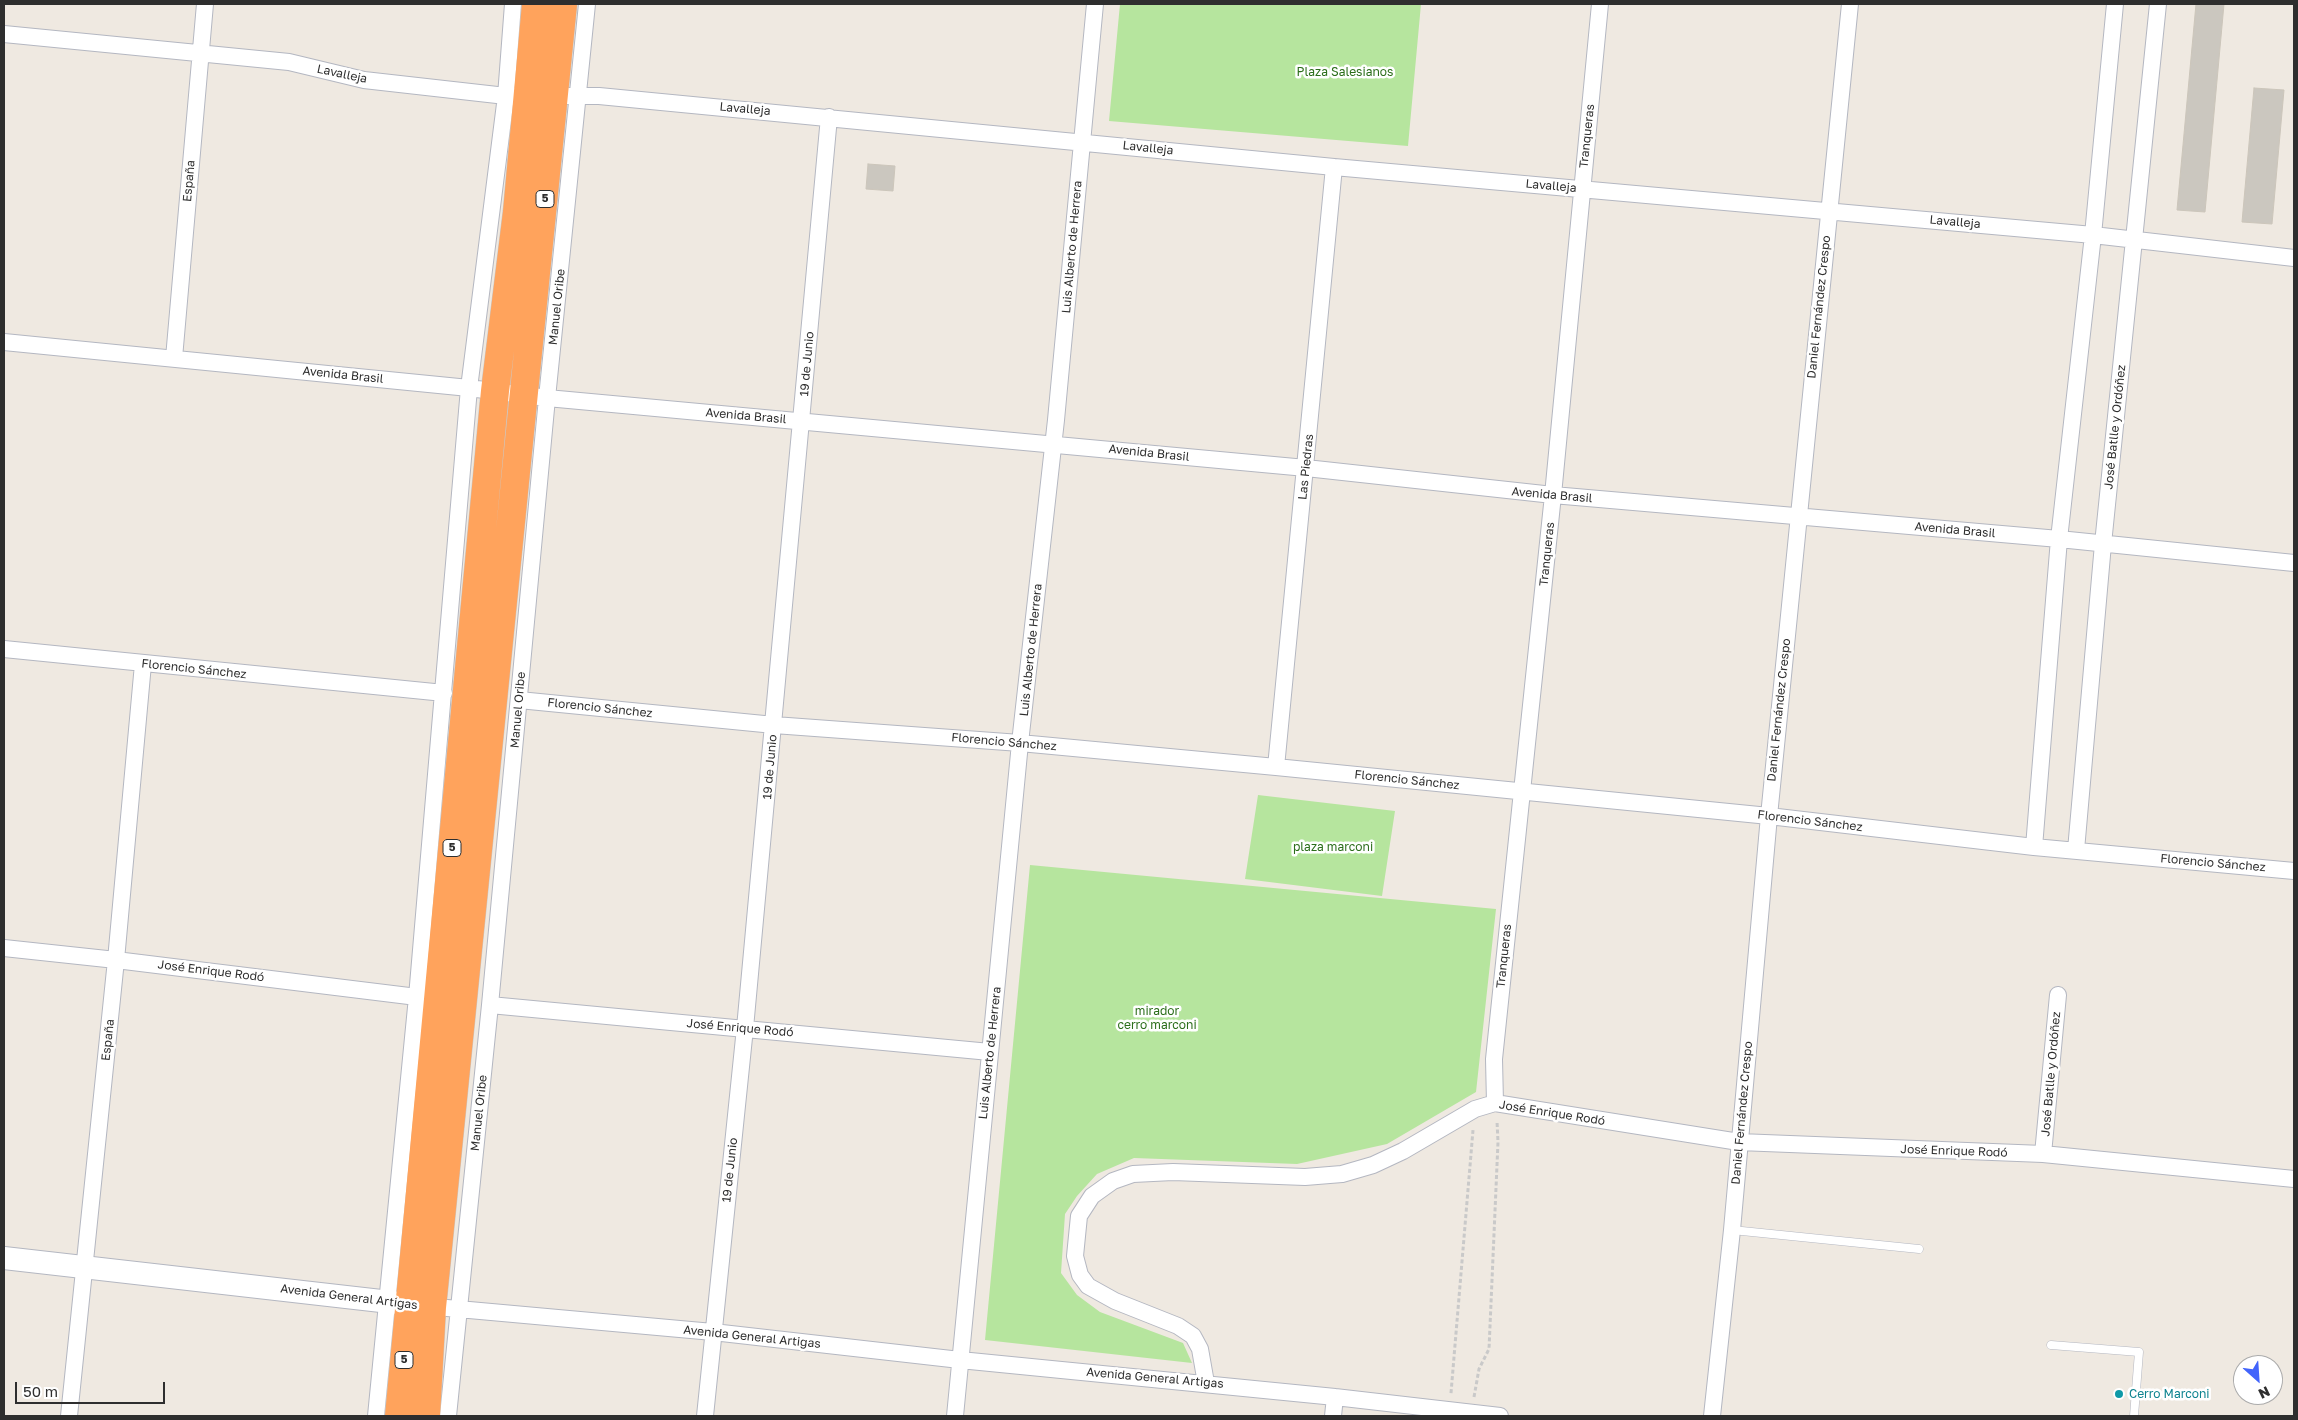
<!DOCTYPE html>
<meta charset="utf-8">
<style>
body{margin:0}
#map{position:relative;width:2298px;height:1420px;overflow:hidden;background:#efe9e1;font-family:"Golos Text",sans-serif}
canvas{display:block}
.frame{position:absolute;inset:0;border:5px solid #2e2e2e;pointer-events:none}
.north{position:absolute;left:2233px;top:1355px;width:50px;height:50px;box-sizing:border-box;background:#fff;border:1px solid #ababab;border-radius:50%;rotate:154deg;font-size:14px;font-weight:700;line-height:20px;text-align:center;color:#2e2e2e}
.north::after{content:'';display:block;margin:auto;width:18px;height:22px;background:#4264fb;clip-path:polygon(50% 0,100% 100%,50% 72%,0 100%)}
.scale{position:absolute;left:15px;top:1382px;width:150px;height:22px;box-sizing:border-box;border:2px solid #2e2e2e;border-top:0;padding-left:6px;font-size:15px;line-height:18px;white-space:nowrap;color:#2e2e2e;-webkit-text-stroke:4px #fff;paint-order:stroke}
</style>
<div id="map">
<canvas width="2298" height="1420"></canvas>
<div class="frame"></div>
<div class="north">N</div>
<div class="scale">50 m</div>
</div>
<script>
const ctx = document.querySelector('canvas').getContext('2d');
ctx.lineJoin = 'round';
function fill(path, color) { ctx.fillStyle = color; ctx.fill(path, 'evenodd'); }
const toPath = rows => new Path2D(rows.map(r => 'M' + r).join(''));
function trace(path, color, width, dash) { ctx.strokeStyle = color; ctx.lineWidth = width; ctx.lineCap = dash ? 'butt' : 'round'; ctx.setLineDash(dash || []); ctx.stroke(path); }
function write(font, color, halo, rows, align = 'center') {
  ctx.font = font + ' "Golos Text",sans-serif'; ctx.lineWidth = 5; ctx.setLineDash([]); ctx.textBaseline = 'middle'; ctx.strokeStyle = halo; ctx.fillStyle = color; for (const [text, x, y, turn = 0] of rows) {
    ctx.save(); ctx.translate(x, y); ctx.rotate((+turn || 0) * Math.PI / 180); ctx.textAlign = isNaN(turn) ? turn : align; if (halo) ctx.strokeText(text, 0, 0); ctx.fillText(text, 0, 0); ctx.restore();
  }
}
fill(toPath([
 [1120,4,1421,4,1408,146,1109,121],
 [1258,795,1395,811,1382,896,1245,879],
 [1030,865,1496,909,1476,1092,1387,1144,1297,1164,1134,1158,1097,1174,1077,1196,1065,1214,1061,1273,1077,1295,1100,1312,1183,1343,1192,1363,985,1340]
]), '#b6e59e');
const building = toPath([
 [2196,4,2224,4,2205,212,2177,210,2196,4],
 [2254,88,2284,90,2272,224,2242,222,2254,88],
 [868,164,895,166,893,191,866,189,868,164]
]);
fill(building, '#cbc7bf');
trace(building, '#cbc5ba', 1);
const lane = toPath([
 [1732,1230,1919,1249],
 [2051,1345,2139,1352,2134,1416]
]);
const street = toPath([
 [4,34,289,62,364,80,506,96,599,96,1334,167,2093,235,2294,258],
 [4,342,469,388,547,398,1306,468,1553,495,2059,539,2294,563],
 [174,358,205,4],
 [4,649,444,693],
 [519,700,774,725,1020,743,1276,767,1769,816,2034,847,2294,871],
 [1276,767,1334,167],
 [2034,847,2059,539,2093,235,2115,4],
 [2076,850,2103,544,2158,4],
 [4,948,116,960,417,997],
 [490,1005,990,1052],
 [1495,1103,1494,1059,1553,495,1600,4],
 [2043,1154,2058,995],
 [447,1308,713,1332,960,1360,1335,1397,1500,1416],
 [1206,1383,1200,1349,1193,1336,1178,1326,1115,1301,1088,1286,1080,1275,1075,1256,1079,1216,1092,1196,1113,1181,1133,1174,1173,1172,1305,1177,1342,1174,1373,1165,1403,1151,1475,1109,1495,1103,1739,1142,2043,1154,2294,1179],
 [69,1416,116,960,143,664],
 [376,1416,417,997,469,388,506,96,513,4],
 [448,1416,490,1005,547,398,587,4],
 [705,1416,745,1028,829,117],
 [955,1416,1020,743,1056,420,1095,4],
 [1333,1416,1335,1397],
 [1712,1416,1732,1230,1769,816,1850,4]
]);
const secondary = toPath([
 [4,1258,425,1306]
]);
const highway = toPath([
 [399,1416,495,391,517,212,536,4],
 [426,1416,432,1307,563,4]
]);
trace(lane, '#b4b7c1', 9);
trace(street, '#b4b7c1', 18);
trace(secondary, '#b4b7c1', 24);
trace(highway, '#c9c9c9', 29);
trace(toPath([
 [1451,1393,1473,1130],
 [1474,1397,1479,1369,1489,1349,1498,1142,1497,1121]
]), '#c9c9c9', 3, [4, 2.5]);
trace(lane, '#fff', 8);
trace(street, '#fff', 16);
trace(secondary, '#fff', 22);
trace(highway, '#ffa35c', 28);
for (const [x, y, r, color] of [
 [2119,1394,5,"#0f9aa8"]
]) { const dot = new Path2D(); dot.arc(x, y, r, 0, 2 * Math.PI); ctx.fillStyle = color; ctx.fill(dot); trace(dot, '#fff', 2); }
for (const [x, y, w] of [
 [545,199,18],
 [452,848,18],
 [404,1360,18]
]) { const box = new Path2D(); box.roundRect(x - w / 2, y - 8.5, w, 17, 4); ctx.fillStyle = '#fff'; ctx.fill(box); trace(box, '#2e2e2e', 1); }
write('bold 11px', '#2e2e2e', null, [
 ["5",545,199],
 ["5",452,848],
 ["5",404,1360]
]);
write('12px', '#2c6e1b', '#fff', [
 ["Plaza Salesianos",1345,72],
 ["plaza marconi",1333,847],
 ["mirador",1157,1011],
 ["cerro marconi",1157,1025]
]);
write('12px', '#2e2e2e', '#fff', [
 ["Lavalleja",342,74,12],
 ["Lavalleja",745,109,5],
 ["Tranqueras",1587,136,-84],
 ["Lavalleja",1148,148,6],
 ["España",189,181,-85],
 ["Lavalleja",1551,186,5],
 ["Lavalleja",1955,222,5],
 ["Luis Alberto de Herrera",1072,247,-85],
 ["Manuel Oribe",557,307,-84],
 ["Daniel Fernández Crespo",1819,307,-84],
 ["19 de Junio",807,364,-85],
 ["Avenida Brasil",343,375,6],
 ["Avenida Brasil",746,416,5],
 ["José Batlle y Ordóñez",2115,427,-84],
 ["Avenida Brasil",1149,453,6],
 ["Las Piedras",1306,467,-84],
 ["Avenida Brasil",1552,495,5],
 ["Avenida Brasil",1955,530,5],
 ["Tranqueras",1547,554,-84],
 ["Luis Alberto de Herrera",1031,650,-84],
 ["Florencio Sánchez",194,669,6],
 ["Florencio Sánchez",600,708,6],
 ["Manuel Oribe",518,710,-85],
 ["Daniel Fernández Crespo",1779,710,-84],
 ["Florencio Sánchez",1004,742,5],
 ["19 de Junio",770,767,-85],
 ["Florencio Sánchez",1407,780,6],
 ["Florencio Sánchez",1810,821,7],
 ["Florencio Sánchez",2213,863,5],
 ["Tranqueras",1504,956,-84],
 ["José Enrique Rodó",211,971,7],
 ["José Enrique Rodó",740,1028,5],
 ["España",108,1040,-84],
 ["Luis Alberto de Herrera",990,1053,-84],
 ["José Batlle y Ordóñez",2051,1074,-85],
 ["Manuel Oribe",479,1113,-84],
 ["José Enrique Rodó",1552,1113,9],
 ["Daniel Fernández Crespo",1742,1113,-85],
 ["José Enrique Rodó",1954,1151,2],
 ["19 de Junio",730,1170,-84],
 ["Avenida General Artigas",349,1297,7],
 ["Avenida General Artigas",752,1337,6],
 ["Avenida General Artigas",1155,1378,5]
]);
write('12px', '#0d838f', '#fff', [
 ["Cerro Marconi",2129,1394]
], 'left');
</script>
